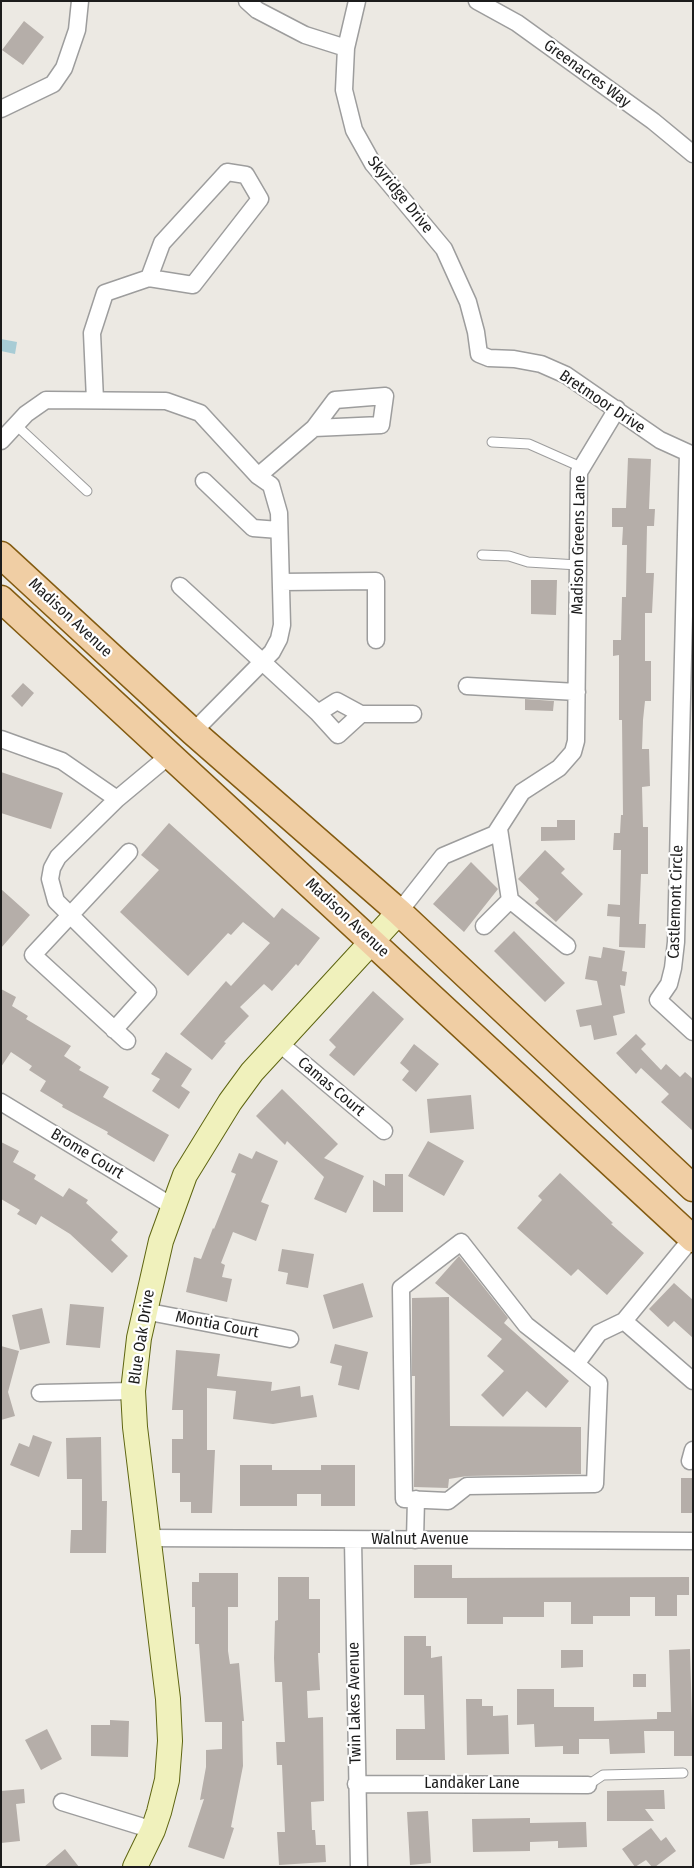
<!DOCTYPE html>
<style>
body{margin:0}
#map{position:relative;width:694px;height:1868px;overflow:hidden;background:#ece9e3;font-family:"Fira Sans Condensed",sans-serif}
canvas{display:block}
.frame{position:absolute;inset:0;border:2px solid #1c1c1c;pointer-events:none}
</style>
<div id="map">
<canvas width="694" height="1868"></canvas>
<div class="frame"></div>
</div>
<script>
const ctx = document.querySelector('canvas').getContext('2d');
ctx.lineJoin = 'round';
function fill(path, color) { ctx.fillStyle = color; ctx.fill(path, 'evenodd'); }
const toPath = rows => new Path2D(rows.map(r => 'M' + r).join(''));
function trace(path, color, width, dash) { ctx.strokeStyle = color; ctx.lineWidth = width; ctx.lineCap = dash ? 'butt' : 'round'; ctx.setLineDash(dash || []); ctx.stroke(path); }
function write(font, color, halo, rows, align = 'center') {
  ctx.font = font + ' "Fira Sans Condensed",sans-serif'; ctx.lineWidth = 4.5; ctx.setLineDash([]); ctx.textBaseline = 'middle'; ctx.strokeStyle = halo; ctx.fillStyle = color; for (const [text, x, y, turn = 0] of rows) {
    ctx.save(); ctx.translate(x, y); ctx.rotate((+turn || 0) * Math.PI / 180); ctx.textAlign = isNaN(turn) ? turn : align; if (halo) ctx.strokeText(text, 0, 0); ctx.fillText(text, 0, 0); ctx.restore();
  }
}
fill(toPath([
 [1,339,17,342,15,354,1,351]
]), '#a8ccd5');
fill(toPath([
 [24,21,44,37,23,65,2,50],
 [628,458,651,459,649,509,655,509,654,526,647,526,646,573,654,573,652,613,645,613,645,661,651,661,651,701,645,701,643,720,642,749,649,749,650,786,642,787,643,827,648,827,648,874,641,874,639,924,646,924,645,948,619,947,620,917,607,916,608,904,620,905,621,850,613,850,614,833,620,833,621,815,623,815,622,720,619,720,619,655,613,656,613,640,621,640,622,597,626,597,627,545,622,545,623,527,612,527,612,508,626,508],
 [531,580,557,580,556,615,531,614],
 [23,683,34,693,22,707,11,696],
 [525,699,554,701,553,711,525,710],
 [1,772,63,793,51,829,1,813],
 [557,820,575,820,575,840,541,841,541,827,557,827],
 [169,823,274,918,282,908,320,938,298,966,296,964,272,991,264,984,240,1007,249,1016,224,1042,226,1043,212,1060,180,1034,226,981,231,986,270,943,243,922,231,935,228,933,188,976,120,912,159,870,141,855],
 [545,850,565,869,561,873,583,894,556,922,535,903,539,899,518,879],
 [471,862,498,889,464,932,433,904],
 [1,889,30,915,1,948],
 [514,931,565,983,545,1002,494,951],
 [603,947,625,951,622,971,627,972,625,986,620,985,625,1013,613,1016,617,1035,594,1040,591,1025,580,1027,576,1010,602,1005,597,981,585,979,589,956,601,958],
 [1,989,16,997,12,1006,28,1016,26,1019,71,1046,64,1056,81,1067,79,1070,109,1087,103,1097,169,1135,154,1162,107,1134,108,1132,62,1107,63,1105,40,1091,46,1081,29,1070,32,1066,11,1052,1,1067],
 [373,991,404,1019,354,1076,329,1055,336,1047,329,1040],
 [636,1034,646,1044,641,1049,661,1070,666,1064,680,1077,685,1072,693,1079,693,1131,661,1102,669,1094,641,1068,636,1074,616,1053],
 [414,1044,439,1064,416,1092,402,1080,409,1071,400,1063],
 [166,1052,192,1069,181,1086,190,1092,179,1109,152,1091,160,1079,151,1074],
 [282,1089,338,1144,324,1158,364,1176,346,1213,314,1199,324,1177,287,1141,285,1145,256,1116],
 [471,1095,474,1129,430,1133,427,1099],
 [428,1141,464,1161,444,1196,408,1176],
 [1,1142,19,1151,13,1162,36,1175,34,1179,63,1197,69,1188,88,1200,86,1203,118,1232,111,1240,128,1256,112,1273,70,1234,41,1216,36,1225,17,1214,20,1210,1,1199],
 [256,1151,278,1161,261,1202,269,1205,256,1241,233,1232,221,1263,225,1265,222,1277,232,1279,227,1302,186,1292,194,1257,201,1259,213,1228,214,1229,236,1174,231,1172,239,1153,252,1159],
 [560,1173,613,1223,611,1224,644,1253,607,1295,578,1269,571,1276,517,1228,542,1200,538,1196],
 [385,1174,403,1174,403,1212,373,1212,373,1180,385,1186],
 [282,1249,314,1254,308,1288,286,1284,288,1273,278,1271],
 [459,1256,508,1318,504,1323,569,1381,546,1408,527,1391,503,1417,481,1395,504,1371,487,1356,502,1339,435,1283],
 [363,1283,373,1317,333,1329,323,1295],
 [674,1283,693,1300,693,1338,674,1321,668,1327,649,1309],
 [449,1297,450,1426,581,1427,581,1474,467,1476,449,1479,448,1488,414,1487,415,1376,412,1376,412,1298],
 [70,1304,104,1307,100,1348,66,1345],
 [42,1308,50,1343,20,1350,12,1315],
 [335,1344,368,1352,359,1390,338,1385,342,1366,330,1363],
 [1,1346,19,1351,8,1392,15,1416,1,1420],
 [176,1350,220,1354,217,1376,272,1382,271,1391,300,1386,301,1397,313,1395,317,1417,273,1424,233,1419,236,1391,207,1388,207,1450,215,1450,212,1513,191,1513,191,1502,180,1502,180,1473,172,1473,172,1439,183,1439,183,1410,172,1410],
 [33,1435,52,1442,39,1477,10,1465,19,1443,29,1447],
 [101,1437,102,1501,107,1501,106,1553,70,1553,71,1530,82,1530,82,1479,67,1479,66,1438],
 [240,1465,272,1465,272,1470,321,1470,321,1465,355,1465,355,1506,321,1506,321,1494,297,1494,297,1506,240,1506],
 [681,1478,693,1478,693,1513,681,1513],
 [414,1565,452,1565,452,1578,689,1577,689,1595,677,1595,677,1616,655,1616,655,1597,630,1597,630,1616,593,1616,593,1624,571,1624,571,1602,544,1602,544,1617,503,1617,503,1624,467,1624,467,1598,414,1598],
 [199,1573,238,1573,238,1607,228,1607,228,1651,230,1664,239,1663,244,1721,242,1721,243,1766,231,1827,234,1828,224,1859,188,1847,204,1799,200,1800,206,1767,206,1750,222,1749,222,1722,205,1722,199,1644,195,1644,195,1607,192,1607,192,1582,199,1582],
 [278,1577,309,1577,309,1599,320,1599,320,1653,318,1653,320,1690,307,1691,308,1718,323,1717,324,1801,311,1802,312,1830,315,1830,316,1845,325,1845,326,1862,279,1865,277,1832,285,1832,282,1765,277,1765,276,1742,285,1742,282,1682,275,1682,274,1658,275,1621,278,1620],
 [404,1636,426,1636,426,1646,431,1646,431,1658,442,1656,445,1760,396,1760,396,1729,425,1729,424,1695,404,1695],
 [690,1649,693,1756,674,1756,674,1731,644,1731,645,1753,610,1754,609,1739,579,1739,579,1754,563,1754,563,1746,535,1747,534,1724,517,1725,517,1689,554,1689,554,1707,594,1707,594,1721,657,1719,657,1712,671,1712,669,1650],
 [561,1650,583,1650,583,1667,561,1668],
 [633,1674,646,1674,646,1687,633,1687],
 [466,1699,482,1699,482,1706,493,1706,493,1716,508,1715,509,1754,467,1755],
 [110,1720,129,1721,128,1757,91,1756,91,1725,110,1725],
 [47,1729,62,1759,41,1770,25,1740],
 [24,1789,25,1803,16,1804,20,1841,1,1843,1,1791],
 [664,1790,665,1809,645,1809,654,1821,607,1821,607,1791],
 [428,1811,431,1863,410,1865,407,1812],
 [530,1818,530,1823,586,1822,587,1847,558,1848,558,1841,530,1842,530,1851,473,1852,472,1819],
 [651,1828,661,1841,666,1837,676,1851,655,1867,652,1867,646,1860,635,1867,622,1849],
 [65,1849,79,1867,44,1867]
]), '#b5aea9');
const lane = toPath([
 [16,425,87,491],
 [492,442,529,444,581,467],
 [482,555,509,556,528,562,578,565],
 [588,1785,603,1775,683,1773]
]);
const street = toPath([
 [247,1,257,10,305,35,346,48],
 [357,1,346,48,344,90,354,130,373,164,444,249,468,302,476,332,479,354,489,358,514,359,541,364,566,375,660,440,693,455],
 [477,1,517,23,653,121,693,154],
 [1,109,53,84,64,68,77,30,80,1],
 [95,400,92,333,105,293,149,278,193,285,260,199,246,175,227,172,162,243,149,278],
 [1,441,26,414,46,400,166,401,200,413,258,476,271,485,279,513,282,625,279,639,272,652,193,732],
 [688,453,676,942,673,968,669,984,658,1000,693,1032],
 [258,476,314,428,381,425,385,396,335,400,314,428],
 [204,481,253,528,279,530],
 [281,582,376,581,376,640],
 [180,586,318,713,337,701,361,714,338,735,318,713],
 [467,686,577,692],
 [361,714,413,714],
 [1,739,62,761,117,799],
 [499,829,510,900,567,946],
 [399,912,443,856,495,834,522,792,559,768,573,752,576,741,579,472,617,409],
 [484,926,510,900],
 [114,1030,148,992,56,901,50,879,52,868,58,857,117,799,171,754],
 [127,1041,33,955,129,852],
 [279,1043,384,1131],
 [1,1102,172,1206],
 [692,1238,624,1321,693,1381],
 [144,1311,290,1339],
 [576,1364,599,1383,595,1484,467,1486,448,1501,404,1499,401,1288,461,1242,526,1325,576,1364,599,1333,624,1321],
 [40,1393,133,1391],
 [690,1461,693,1450],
 [147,1538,693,1541],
 [353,1540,359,1867],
 [415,1540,416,1499],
 [356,1784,588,1785],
 [62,1802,153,1830]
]);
const secondary = toPath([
 [135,1867,153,1830,159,1812,167,1780,170,1741,168,1699,135,1427,133,1391,139,1338,161,1241,185,1175,230,1102,252,1072,399,912]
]);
const primary = toPath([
 [1,555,193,732,399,912,693,1188],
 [1,599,693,1239]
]);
trace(lane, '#9d9d9d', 11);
trace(street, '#9d9d9d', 19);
trace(secondary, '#5e6511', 26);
trace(primary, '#835b11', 29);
trace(lane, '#fff', 9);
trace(street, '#fff', 16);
trace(secondary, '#f0f1bc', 24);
trace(primary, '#f0cea4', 26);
write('16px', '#1c1c1c', '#fff', [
 ["Greenacres Way",587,74,36],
 ["Skyridge Drive",400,195,51],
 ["Bretmoor Drive",602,402,34],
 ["Madison Greens Lane",579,545,-89],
 ["Madison Avenue",70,618,43],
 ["Castlemont Circle",676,902,-88],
 ["Madison Avenue",347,918,43],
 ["Camas Court",331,1087,40],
 ["Brome Court",87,1154,31],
 ["Montia Court",217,1325,11],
 ["Blue Oak Drive",142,1337,-81],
 ["Walnut Avenue",420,1540],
 ["Twin Lakes Avenue",355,1703,-91],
 ["Landaker Lane",472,1784]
]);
</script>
